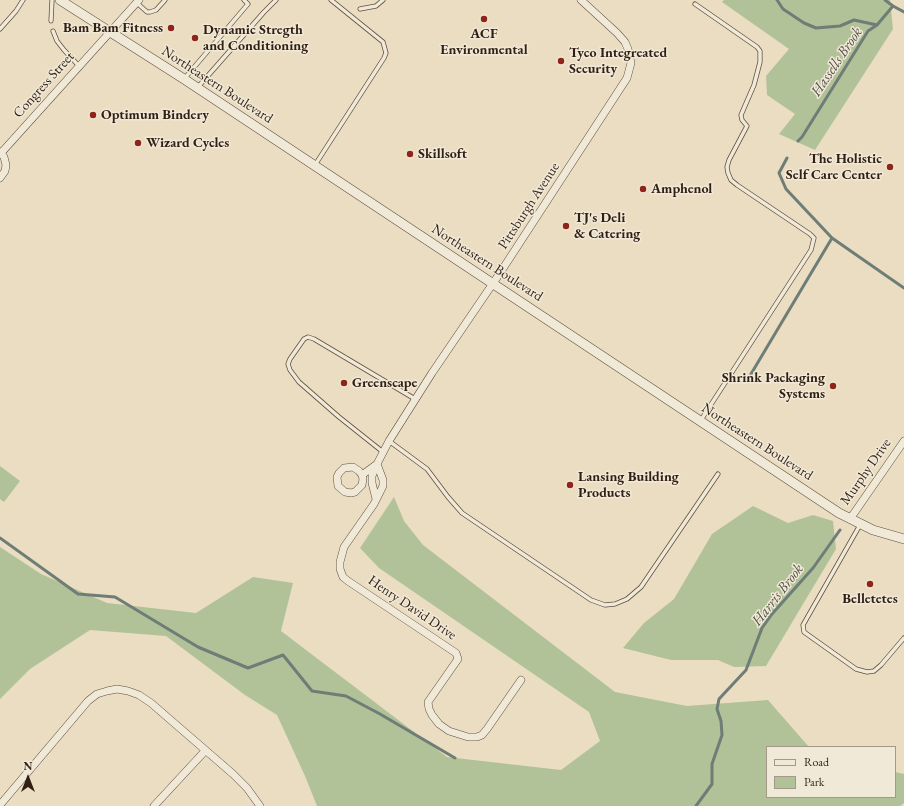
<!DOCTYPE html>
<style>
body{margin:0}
#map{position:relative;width:904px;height:806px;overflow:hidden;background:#eaddc2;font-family:"EB Garamond",serif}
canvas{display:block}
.legend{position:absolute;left:766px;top:746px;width:130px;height:52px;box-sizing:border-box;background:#f1e9d7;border:1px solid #a49889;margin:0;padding:5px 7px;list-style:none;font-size:12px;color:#311f13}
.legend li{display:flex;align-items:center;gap:8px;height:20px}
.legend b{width:20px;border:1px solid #a49889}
.north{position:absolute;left:8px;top:758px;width:40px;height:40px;-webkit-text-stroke:3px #f1e9d7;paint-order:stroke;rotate:0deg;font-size:11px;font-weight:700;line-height:16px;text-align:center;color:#311f13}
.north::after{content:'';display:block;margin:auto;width:14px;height:18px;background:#311f13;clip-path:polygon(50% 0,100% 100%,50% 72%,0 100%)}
</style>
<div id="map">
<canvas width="904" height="806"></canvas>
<ul class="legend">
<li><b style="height:5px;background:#f1e9d7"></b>Road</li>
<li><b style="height:11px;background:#b1c298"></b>Park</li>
</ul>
<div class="north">N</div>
</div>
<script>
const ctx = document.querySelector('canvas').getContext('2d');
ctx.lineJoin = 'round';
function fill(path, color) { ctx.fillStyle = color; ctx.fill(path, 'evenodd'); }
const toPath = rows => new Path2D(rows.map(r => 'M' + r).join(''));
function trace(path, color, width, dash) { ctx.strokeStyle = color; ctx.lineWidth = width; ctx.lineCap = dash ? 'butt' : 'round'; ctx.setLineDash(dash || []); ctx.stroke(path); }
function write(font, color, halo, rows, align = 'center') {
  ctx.font = font + ' "EB Garamond",serif'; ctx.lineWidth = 3; ctx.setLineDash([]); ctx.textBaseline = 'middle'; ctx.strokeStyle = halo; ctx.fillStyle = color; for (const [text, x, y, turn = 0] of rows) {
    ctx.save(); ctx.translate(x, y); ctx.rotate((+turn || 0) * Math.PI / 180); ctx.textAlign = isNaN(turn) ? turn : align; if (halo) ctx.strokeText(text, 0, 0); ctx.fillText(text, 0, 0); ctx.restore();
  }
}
fill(toPath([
 [724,0,890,0,893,29,815,150,779,134,795,114,767,95,766,76,789,49,722,2],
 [0,466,20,481,4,502,0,499],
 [394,497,404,521,423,545,615,692,687,706,768,700,809,747,767,747,767,797,895,797,895,772,904,774,904,803,900,806,317,806,305,776,277,715,245,695,166,636,90,630,30,669,0,699,0,547,41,574,107,603,196,613,253,577,293,583,281,631,447,757,561,770,600,741,589,712,379,568,360,548],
 [753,506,788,523,813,515,833,521,836,549,766,666,734,667,718,660,671,660,623,648,644,623,674,599,712,534]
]), '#b1c298');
trace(toPath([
 [777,0,783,9,804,23,816,28,840,26,854,20,877,25],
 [893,6,904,12],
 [798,141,802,137,868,31,877,25,893,6,885,0],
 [787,158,779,173,786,189,832,238,904,288],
 [748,379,832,238],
 [0,538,78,594,115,597,198,647,248,668,283,655,312,691,346,696,380,714,455,758],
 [696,806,712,784,712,764,722,735,721,721,717,709,719,699,746,670,762,628,772,614,813,568,840,530]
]), '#6f7d77', 3);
const service = toPath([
 [137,3,147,12,150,12,156,10,165,0],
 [695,4,757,47,760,51,760,62,754,85,741,115,742,120,747,126,729,160,727,167,728,173,731,180,737,185,810,234,814,238,811,250,701,420],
 [360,9,376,6,383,0],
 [51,21,52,0],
 [0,29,16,11,23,0],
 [53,31,57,41,64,50,79,66],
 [184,79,248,4,244,0],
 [198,87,264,12,276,0],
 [315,165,384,58,386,53,383,42,331,0],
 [389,441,427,469,448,497,462,513,591,600,605,605,615,604,627,599,641,587,718,474],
 [383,452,339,417,299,382,290,370,288,364,290,359,304,339,308,337,314,339,415,399],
 [860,525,803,625,804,632,856,669,867,672,874,671,881,665,904,638]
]);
const minor = toPath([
 [0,152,4,157,6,165,5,171,0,178],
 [1,153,139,0],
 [377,464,383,480,383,486,374,504,344,547,340,562,340,569,343,577,348,581,456,653,458,659,428,702,429,709,432,715,439,724,449,731,468,737,477,737,482,735,487,729,521,680],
 [362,475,363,479,362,485,355,492,351,493,345,492,338,486,337,477,339,473,344,468,353,467,359,471,362,475,377,464,389,441,432,373,500,273,627,78,631,63,628,49,625,42,617,33,581,0],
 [376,499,372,483,372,476,377,464],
 [850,519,904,441],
 [0,805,88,701,97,694,107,691,117,689,128,691,139,695,151,703,233,774,247,788,260,806],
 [154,806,205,751]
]);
const tertiary = toPath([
 [60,0,184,79,839,513,873,530,904,539]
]);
trace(service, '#5f4e3f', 5);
trace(minor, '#5f4e3f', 8);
trace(tertiary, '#5f4e3f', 10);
trace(service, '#f1e9d7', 3.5);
trace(minor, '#f1e9d7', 7);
trace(tertiary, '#f1e9d7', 9);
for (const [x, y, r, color] of [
 [484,19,4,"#8f2418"],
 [171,28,4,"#8f2418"],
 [195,38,4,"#8f2418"],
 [561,61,4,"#8f2418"],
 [93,115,4,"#8f2418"],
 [138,143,4,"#8f2418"],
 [410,154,4,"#8f2418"],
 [890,167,4,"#8f2418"],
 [643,189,4,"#8f2418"],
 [566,226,4,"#8f2418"],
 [344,383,4,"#8f2418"],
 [833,386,4,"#8f2418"],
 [570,485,4,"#8f2418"],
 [870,584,4,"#8f2418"]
]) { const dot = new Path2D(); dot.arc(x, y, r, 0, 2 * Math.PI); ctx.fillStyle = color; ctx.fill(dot); trace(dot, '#f1e9d7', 1.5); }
write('bold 14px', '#311f13', '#f1e9d7', [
 ["Bam Bam Fitness",163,28,"right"],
 ["Dynamic Stregth",203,30],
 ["and Conditioning",203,46],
 ["ACF",484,34,"center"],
 ["Environmental",484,50,"center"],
 ["Tyco Integreated",569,53],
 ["Security",569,69],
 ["Optimum Bindery",101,115],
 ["Wizard Cycles",146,143],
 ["Skillsoft",418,154],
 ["The Holistic",882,159,"right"],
 ["Self Care Center",882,175,"right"],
 ["Amphenol",651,189],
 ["TJ's Deli",574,218],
 ["& Catering",574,234],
 ["Shrink Packaging",825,378,"right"],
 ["Systems",825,394,"right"],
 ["Greenscape",352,383],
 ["Lansing Building",578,477],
 ["Products",578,493],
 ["Belletetes",870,599,"center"]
], 'left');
write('14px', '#311f13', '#f1e9d7', [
 ["Congress Street",44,85,-48],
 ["Northeastern Boulevard",217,85,33],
 ["Pittsburgh Avenue",529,206,-57],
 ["Northeastern Boulevard",487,263,33],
 ["Northeastern Boulevard",757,442,33],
 ["Murphy Drive",866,472,-55],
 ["Henry David Drive",412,608,34]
]);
write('italic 15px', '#504e45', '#f1e9d7', [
 ["Hassells Brook",837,62,-56],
 ["Harris Brook",778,595,-52]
]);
</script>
